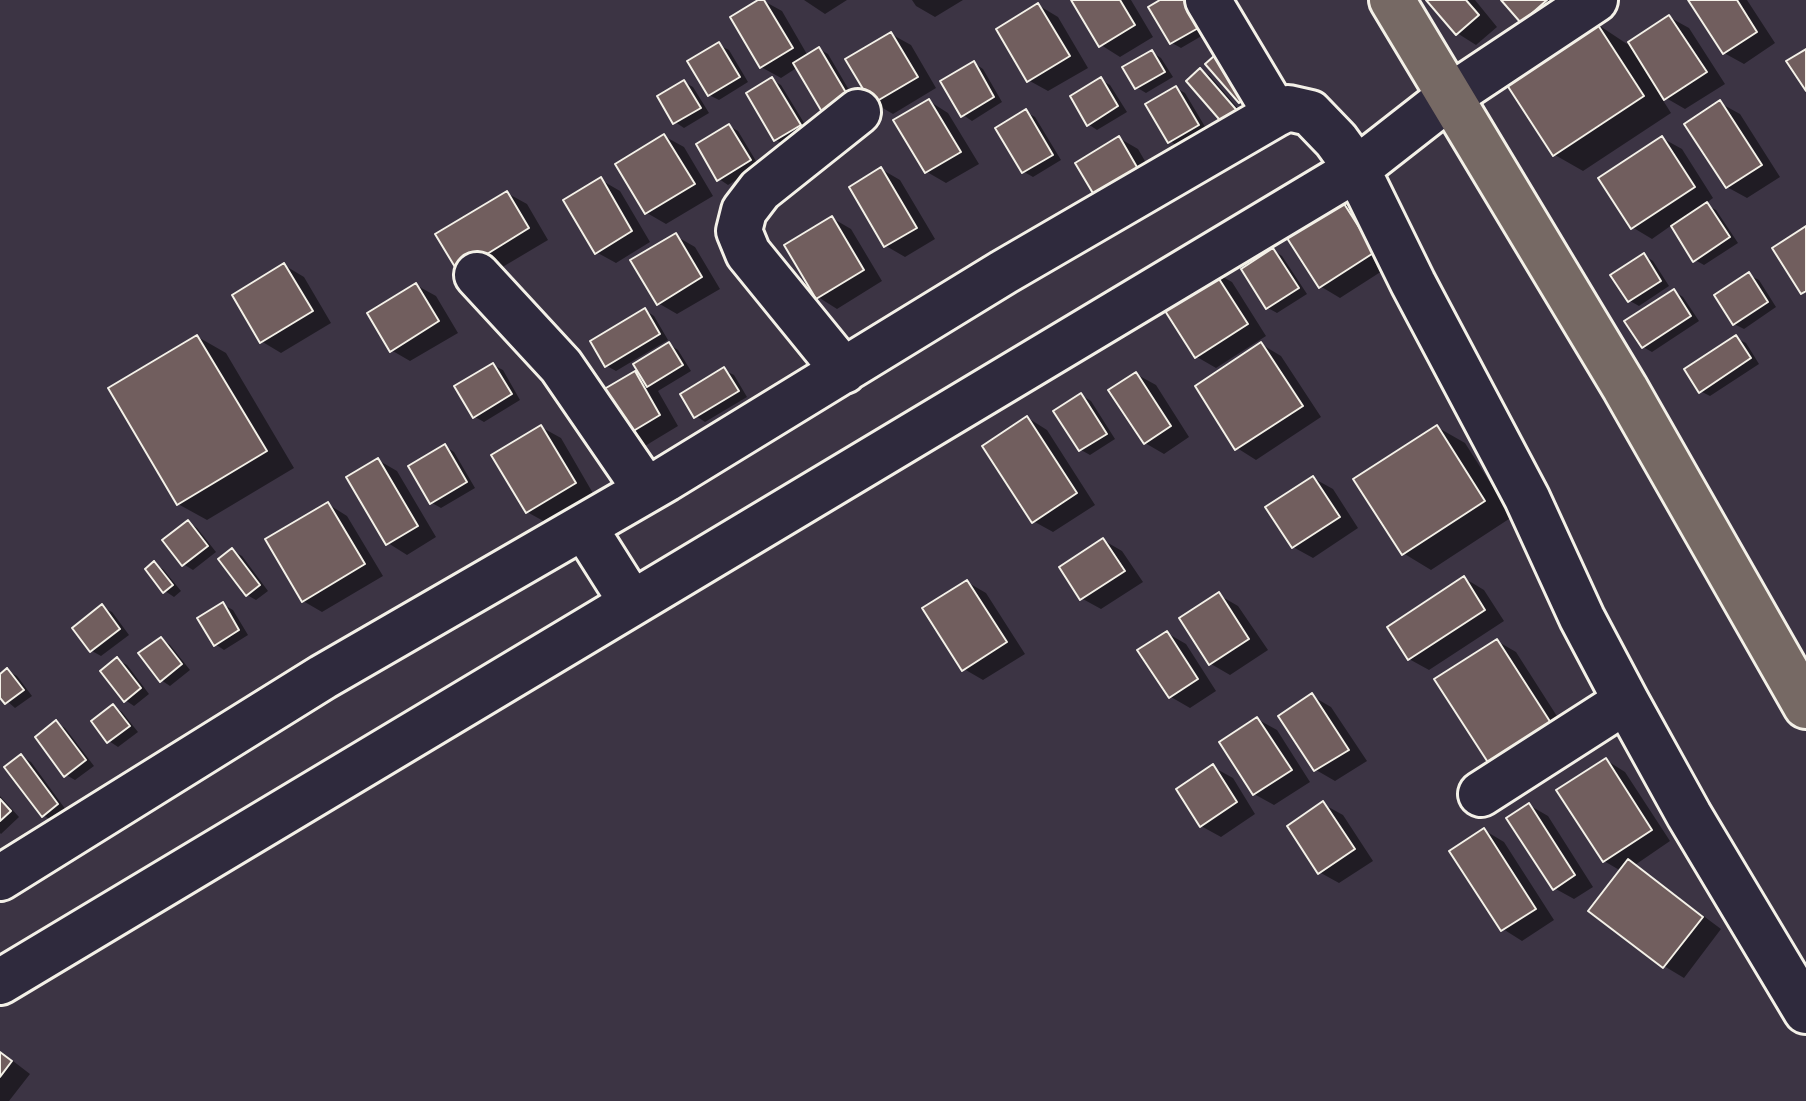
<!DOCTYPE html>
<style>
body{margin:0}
canvas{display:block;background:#3c3444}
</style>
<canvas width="1806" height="1101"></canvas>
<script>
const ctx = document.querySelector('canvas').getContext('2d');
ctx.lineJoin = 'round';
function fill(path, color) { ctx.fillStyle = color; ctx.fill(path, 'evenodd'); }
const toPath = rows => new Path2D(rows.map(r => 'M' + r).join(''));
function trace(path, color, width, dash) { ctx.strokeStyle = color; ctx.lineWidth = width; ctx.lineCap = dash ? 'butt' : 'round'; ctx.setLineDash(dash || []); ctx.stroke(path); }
fill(toPath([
 [762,0,782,11,808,56,819,49,828,54,856,102,833,116,823,111,798,67,781,78,761,67],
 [804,0,847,0,825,14],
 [912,0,963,0,935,17,916,6],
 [1074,0,1131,0,1153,37,1120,57,1101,45],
 [1164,0,1217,27,1181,48,1172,43],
 [1429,0,1475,0,1497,27,1476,45,1457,33],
 [1504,0,1579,0,1541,32,1522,21],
 [1690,0,1747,0,1775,43,1744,64,1724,53],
 [1038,5,1058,17,1088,68,1048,91,1028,80],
 [1669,17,1689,28,1725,84,1685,109,1659,94,1671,113,1583,171,1555,155,1597,24,1627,44],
 [891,34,911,45,936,88,893,114,874,103],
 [719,45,729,50,748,82,719,100,709,95],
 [1152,52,1161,58,1173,77,1146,93,1136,87],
 [974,63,983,69,1002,102,972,121,963,115],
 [1200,70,1210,76,1248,120,1236,130],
 [772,80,781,85,809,131,785,145,776,140],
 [1101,80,1110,85,1127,112,1097,130,1088,124],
 [684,82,693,87,709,113,684,128,675,122],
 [1176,88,1185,93,1207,130,1179,147,1170,141],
 [929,101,948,113,979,164,946,183,927,172,896,121],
 [1720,103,1740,114,1780,177,1747,198,1727,187],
 [1026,112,1035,117,1061,160,1033,177,1024,172],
 [729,126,738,131,759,166,728,185,719,179],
 [664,136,684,147,713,196,666,224,647,213],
 [1119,138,1138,149,1159,185,1118,210],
 [1662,138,1682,149,1713,198,1705,204,1716,210,1738,243,1704,265,1695,260,1672,225,1652,239,1632,227],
 [881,169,900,180,935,239,905,257,886,246],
 [601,180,620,191,650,242,616,263,596,252],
 [507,193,527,204,548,240,479,281,459,270],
 [1341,202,1360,213,1393,264,1340,298,1320,286],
 [832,218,851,229,882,281,837,309,818,297],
 [676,236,695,247,720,289,677,314,658,303],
 [1273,250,1282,256,1307,294,1277,313,1268,308],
 [1644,255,1653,261,1669,286,1639,306,1630,301],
 [284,265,304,277,331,323,281,353,261,341],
 [1212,271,1232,282,1266,336,1216,368,1197,357,1162,303],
 [1749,275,1759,280,1776,307,1744,329,1734,324],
 [416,285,436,296,458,333,410,361,391,350],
 [1674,291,1683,297,1699,321,1652,352,1643,347],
 [645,310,654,316,668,340,616,371,607,366],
 [198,337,226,353,294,468,207,520,178,504],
 [1736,338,1746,343,1759,364,1710,396,1700,391],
 [669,344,678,350,691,371,658,391,678,426,640,449,621,438,635,373,645,379],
 [1261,344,1281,356,1321,417,1256,460,1237,448],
 [493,365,503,370,520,400,484,422,475,417],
 [724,370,734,375,747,397,705,422,696,416],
 [1136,374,1156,385,1189,437,1164,454,1145,443],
 [1081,395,1091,401,1115,439,1090,455,1081,450],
 [1028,418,1047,430,1095,505,1053,532,1033,521],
 [541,427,561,438,594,495,547,523,527,512],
 [1437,427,1465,443,1512,517,1431,570,1403,553],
 [445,446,454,452,475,488,441,508,432,503],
 [378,460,397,471,436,537,407,555,388,543],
 [1313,478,1333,489,1358,528,1313,558,1293,547],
 [328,504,347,516,383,576,322,612,303,601],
 [188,522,197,528,216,552,193,570,183,564],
 [1103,540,1122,551,1143,582,1101,609,1081,598],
 [233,551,242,556,268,591,256,600,247,595],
 [154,564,163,569,181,591,174,597,165,591],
 [1464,578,1484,590,1504,621,1429,670,1409,659],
 [967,582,986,593,1025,654,983,680,964,669],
 [1219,595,1238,606,1268,650,1230,675,1211,664],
 [224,605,233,610,248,635,224,650,215,644],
 [102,607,112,612,129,635,101,656,92,651],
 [1167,633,1186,644,1216,691,1190,708,1171,697],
 [161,639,170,645,190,670,170,686,161,680],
 [1497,641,1516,652,1569,735,1510,774],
 [118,660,127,665,149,694,134,706,125,700],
 [8,671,17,676,32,696,15,708,0,695,0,676],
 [1312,696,1331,707,1367,761,1335,781,1316,770,1281,716],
 [113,706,122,712,138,732,118,747,109,741],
 [1257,719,1277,730,1310,782,1274,805,1254,794],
 [56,723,65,728,94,766,75,780,66,775],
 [21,756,31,762,66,810,52,821,43,815],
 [1606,760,1625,772,1670,841,1635,865,1721,929,1684,978,1664,966,1591,910,1621,871,1604,861],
 [1213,767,1233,778,1255,814,1221,837,1201,826],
 [0,796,19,817,1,834,0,833],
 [1323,804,1343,815,1373,861,1339,883,1319,872],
 [1529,805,1548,816,1593,887,1574,899,1554,888],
 [1484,830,1504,842,1554,920,1522,941,1503,929],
 [0,1051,30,1074,9,1101,0,1101]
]), '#0007');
const building = toPath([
 [758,0,764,0,793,48,760,68,730,17,758,0],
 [1071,0,1120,0,1135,25,1099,47,1071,0],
 [1160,0,1196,0,1209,22,1170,44,1148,7,1160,0],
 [1426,0,1466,0,1479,15,1456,35,1426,0],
 [1501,0,1547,0,1521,23,1501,0],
 [1688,0,1737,0,1757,32,1723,54,1688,0],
 [1038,3,1070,56,1027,82,996,29,1038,3],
 [1669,15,1707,72,1664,100,1628,42,1669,15],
 [1596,22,1644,96,1553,156,1505,82,1596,22],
 [891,32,918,77,872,104,845,59,891,32],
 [719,42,740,77,708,96,687,61,719,42],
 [819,47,848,96,822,112,793,63,819,47],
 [1222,49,1256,88,1239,103,1205,64,1222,49],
 [1806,49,1806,91,1786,61,1806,49],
 [1152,50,1165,72,1135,89,1122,67,1152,50],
 [974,61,994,97,961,117,940,81,974,61],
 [1200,68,1240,114,1225,126,1186,81,1200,68],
 [772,77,801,125,774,141,746,93,772,77],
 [1101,77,1118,106,1087,126,1070,96,1101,77],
 [684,80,701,108,673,124,657,96,684,80],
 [1176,86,1199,125,1168,143,1145,104,1176,86],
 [929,99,961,152,925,173,893,120,929,99],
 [1720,100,1762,165,1726,188,1684,124,1720,100],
 [1026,109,1053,155,1022,173,995,128,1026,109],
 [729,124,751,160,717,181,696,144,729,124],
 [664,134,695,184,645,214,615,164,664,134],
 [1119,136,1141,174,1097,200,1075,163,1119,136],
 [1662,136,1695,187,1631,229,1598,178,1662,136],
 [881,167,917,228,884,247,849,187,881,167],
 [601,177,632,231,595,254,563,200,601,177],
 [507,191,529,228,458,272,435,234,507,191],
 [1341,199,1375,252,1319,288,1285,235,1341,199],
 [1707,202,1730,237,1693,262,1671,226,1707,202],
 [832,216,864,270,816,299,784,245,832,216],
 [1806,226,1806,291,1801,294,1772,248,1806,226],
 [676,233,702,277,657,305,630,260,676,233],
 [1273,248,1299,288,1266,309,1241,269,1273,248],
 [1644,253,1661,281,1628,302,1610,275,1644,253],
 [284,263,313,311,260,343,232,295,284,263],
 [1212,268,1248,324,1195,358,1160,303,1212,268],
 [1749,272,1768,302,1733,325,1714,295,1749,272],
 [416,283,439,321,390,352,367,313,416,283],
 [1674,289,1691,316,1642,348,1624,321,1674,289],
 [645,308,660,334,605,367,590,341,645,308],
 [197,335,267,451,177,505,108,388,197,335],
 [1736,335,1751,358,1699,393,1684,369,1736,335],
 [669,342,683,365,647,387,633,364,669,342],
 [1261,342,1303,406,1235,450,1195,386,1261,342],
 [493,363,512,394,473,418,454,386,493,363],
 [724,367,739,391,694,418,680,394,724,367],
 [635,371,660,415,620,439,594,395,635,371],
 [1136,372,1171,426,1144,444,1108,390,1136,372],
 [1081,393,1107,434,1079,451,1053,411,1081,393],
 [1027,416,1077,493,1032,523,982,446,1027,416],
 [541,425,576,483,526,513,491,455,541,425],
 [1437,425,1485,501,1402,555,1353,479,1437,425],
 [445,444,467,482,430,504,408,466,445,444],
 [378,458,418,526,386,545,346,477,378,458],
 [1313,476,1340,517,1292,548,1265,507,1313,476],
 [328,502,365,564,302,602,265,539,328,502],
 [188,520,208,546,182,566,162,540,188,520],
 [1103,538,1125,571,1080,600,1059,567,1103,538],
 [232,548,260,585,246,596,218,559,232,548],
 [154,561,173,585,163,593,145,569,154,561],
 [1464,576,1485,610,1408,660,1387,627,1464,576],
 [967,580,1007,642,962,671,922,608,967,580],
 [1219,592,1249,639,1209,665,1179,618,1219,592],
 [223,602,239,630,214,646,197,618,223,602],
 [102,604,120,629,90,652,72,628,102,604],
 [1167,631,1198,679,1169,698,1137,650,1167,631],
 [161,637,182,664,160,682,138,653,161,637],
 [1497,639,1551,723,1489,764,1434,679,1497,639],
 [117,657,141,688,124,702,100,671,117,657],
 [7,668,24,690,5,704,0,698,0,674,7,668],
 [1312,693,1349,750,1314,771,1278,716,1312,693],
 [113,704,130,726,107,743,91,721,113,704],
 [1257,717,1292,770,1253,795,1219,742,1257,717],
 [56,720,86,760,64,777,35,737,56,720],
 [21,754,58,804,42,817,4,767,21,754],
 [1606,758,1652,830,1603,862,1556,790,1606,758],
 [1213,764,1237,802,1200,827,1176,789,1213,764],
 [0,799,11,811,0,821,0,799],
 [1323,801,1355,849,1318,874,1287,826,1323,801],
 [1529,803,1575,875,1553,890,1506,818,1529,803],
 [1484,828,1536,909,1501,931,1449,851,1484,828],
 [1628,859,1703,917,1663,968,1588,911,1628,859],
 [0,1052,12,1061,0,1077,0,1052]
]);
fill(building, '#715e5e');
trace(building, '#f4f1e8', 2);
const minor = toPath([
 [1208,0,1276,114],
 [477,275,561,366,646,490],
 [844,371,748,253,739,231,744,211,760,190,858,112],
 [584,527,632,603],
 [1481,794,1626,701],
 [0,878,323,677,666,479,1004,272,1276,114,1288,108,1310,113,1336,140,1357,169,1449,97,1595,0],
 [0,982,1357,169,1413,283,1527,498,1582,618,1626,701,1689,815,1806,1011]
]);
const major = toPath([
 [1392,0,1625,388,1806,706]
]);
trace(minor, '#f4f1e8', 50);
trace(major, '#f4f1e8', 50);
trace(minor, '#2f2a3d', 44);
trace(major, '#766964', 44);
</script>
